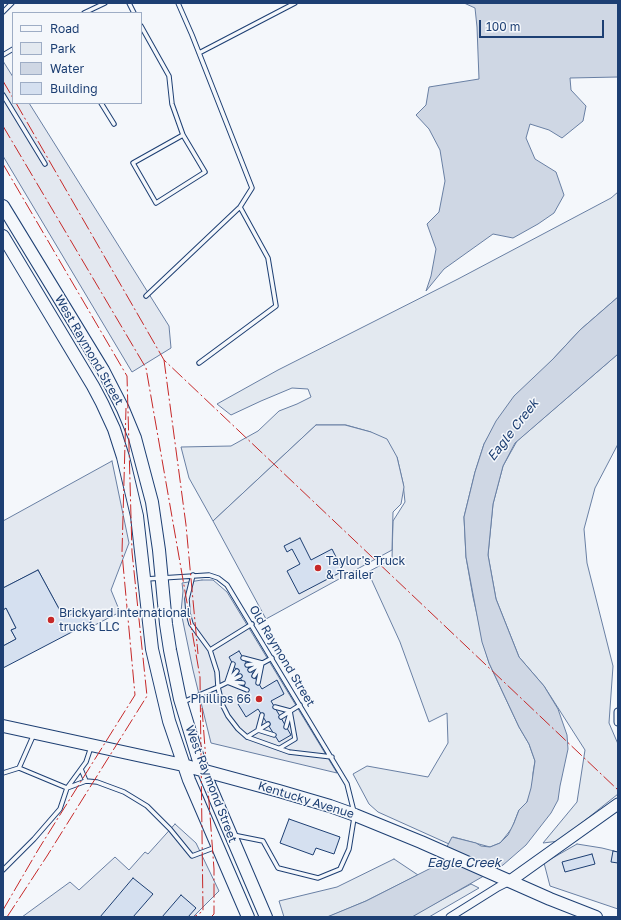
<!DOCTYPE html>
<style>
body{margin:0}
#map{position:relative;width:621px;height:920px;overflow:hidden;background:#f4f7fb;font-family:"Golos Text",sans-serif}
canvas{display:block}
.frame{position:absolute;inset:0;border:4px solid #1d3f73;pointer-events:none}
.legend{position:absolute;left:12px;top:12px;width:130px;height:92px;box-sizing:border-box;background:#f4f7fb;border:1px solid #9eadc5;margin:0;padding:5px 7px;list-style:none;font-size:12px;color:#1d3f73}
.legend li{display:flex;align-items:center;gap:8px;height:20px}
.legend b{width:20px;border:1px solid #9eadc5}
.scale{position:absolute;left:479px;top:20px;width:125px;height:18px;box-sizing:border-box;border:2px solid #1d3f73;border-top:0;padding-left:5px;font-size:12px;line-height:14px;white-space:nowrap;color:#1d3f73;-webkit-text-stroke:3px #f4f7fb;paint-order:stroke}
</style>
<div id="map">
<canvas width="621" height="920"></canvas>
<div class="frame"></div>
<ul class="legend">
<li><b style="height:5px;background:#f4f7fb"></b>Road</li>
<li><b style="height:11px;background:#e3e9f0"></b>Park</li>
<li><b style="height:11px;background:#cfd7e4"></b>Water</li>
<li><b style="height:11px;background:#d5e0f0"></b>Building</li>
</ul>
<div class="scale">100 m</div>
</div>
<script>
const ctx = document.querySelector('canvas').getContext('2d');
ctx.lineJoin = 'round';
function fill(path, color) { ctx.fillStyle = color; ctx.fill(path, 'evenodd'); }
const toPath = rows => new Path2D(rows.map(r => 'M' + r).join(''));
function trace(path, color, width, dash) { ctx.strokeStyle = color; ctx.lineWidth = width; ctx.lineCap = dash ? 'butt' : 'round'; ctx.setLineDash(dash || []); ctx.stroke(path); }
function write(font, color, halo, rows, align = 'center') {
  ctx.font = font + ' "Golos Text",sans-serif'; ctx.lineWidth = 3; ctx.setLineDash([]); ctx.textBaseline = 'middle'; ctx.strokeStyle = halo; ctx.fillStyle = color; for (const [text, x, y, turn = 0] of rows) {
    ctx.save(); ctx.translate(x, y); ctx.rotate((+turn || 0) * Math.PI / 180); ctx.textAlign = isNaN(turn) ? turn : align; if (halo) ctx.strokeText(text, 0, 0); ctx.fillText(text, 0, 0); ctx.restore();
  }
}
const green = toPath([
 [618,192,618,297,580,330,502,414,484,444,475,472,464,517,466,557,473,597,485,649,489,663,519,727,529,744,535,761,533,773,533,790,527,802,519,810,512,828,505,837,500,843,490,847,453,837,449,844,378,812,369,804,353,774,367,766,428,777,448,743,447,713,429,722,400,642,368,572,392,559,393,521,405,502,403,483,397,457,371,432,346,425,316,425,213,521,189,478,181,447,231,446,258,431,279,411,297,404,311,397,308,389,292,388,261,401,231,415,217,404,278,370,458,279,611,198,618,192],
 [618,354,618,444,595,488,584,529,587,563,613,666,609,723,618,744,618,794,559,841,543,843,577,802,585,750,544,686,519,657,496,599,488,555,493,504,503,466,517,441,618,354],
 [394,859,418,875,366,901,328,917,284,917,279,901,337,887,394,859],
 [471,884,479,888,429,917,410,917,471,884]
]);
fill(green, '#e3e9f0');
trace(green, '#687fa3', 1);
const parking = toPath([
 [3,61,13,77,13,103,29,103,169,326,171,348,132,372,3,156,3,61],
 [316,425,345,425,371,432,387,439,397,457,404,487,401,504,393,512,392,550,266,619,213,521,316,425],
 [112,461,129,543,111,590,120,612,93,626,84,608,64,618,38,570,3,588,3,521,112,461],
 [202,580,213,580,227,592,337,773,211,743,193,670,181,612,183,591,182,583,202,580],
 [6,608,16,628,11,630,16,639,3,646,3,610,6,608],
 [175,824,196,843,219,891,193,917,22,917,70,882,79,890,115,857,129,870,145,852,148,854,175,824],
 [577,844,602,848,618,852,618,909,550,886,544,863,577,844]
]);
fill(parking, '#e3e8f0');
trace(parking, '#687fa3', 1);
const water = toPath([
 [464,3,618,3,618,77,570,78,571,90,586,106,583,121,562,138,549,130,530,124,526,138,535,159,556,172,564,195,554,213,538,224,513,238,493,234,444,269,426,291,431,276,436,249,427,224,439,212,445,181,440,150,429,129,416,115,426,105,429,87,479,79,477,27,475,8,464,3],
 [618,297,618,354,515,443,503,466,493,504,488,555,496,599,519,657,544,686,558,709,567,735,568,749,560,786,558,800,551,813,526,845,503,865,412,917,327,917,366,901,431,868,439,862,452,837,476,843,481,846,490,847,500,843,508,835,514,823,519,810,527,802,531,788,535,761,529,744,519,727,489,663,482,642,466,557,464,517,475,472,484,444,496,421,514,396,553,359,580,330,618,297]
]);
fill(water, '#cfd7e4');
trace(water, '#687fa3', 1);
const building = toPath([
 [300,538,311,560,332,549,343,571,299,594,287,571,300,564,292,549,287,552,284,546,300,538],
 [38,570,64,618,84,608,91,622,3,668,3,646,16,639,11,630,16,628,6,608,3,610,3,588,38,570],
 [239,651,262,689,277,680,284,694,271,701,291,735,279,742,258,709,246,717,238,704,250,696,229,657,239,651],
 [289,819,340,837,334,854,316,848,313,855,280,843,289,819],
 [613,851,618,852,618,863,611,862,613,851],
 [592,854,595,864,565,872,562,862,592,854],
 [133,878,153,894,133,917,100,917,133,878],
 [181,895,196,908,188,917,162,917,181,895]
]);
fill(building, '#d5e0f0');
trace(building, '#1d3f73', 1);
const lane = toPath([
 [129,3,134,13],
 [3,12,12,3],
 [84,13,105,3],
 [141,26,169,76,172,104,183,135,205,172,156,203,133,163,183,135],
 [199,53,295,3],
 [3,55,13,49],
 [3,95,45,164],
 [101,103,114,124],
 [146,296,240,207,252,188,192,35,178,3],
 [199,363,276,306,268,258,240,207],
 [193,575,187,599,188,613,191,624,210,650],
 [146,579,209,575,218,578,227,585,347,784,354,812],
 [243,658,262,663],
 [247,665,259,663],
 [250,670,272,658],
 [240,676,218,687,222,704,228,716,238,729,247,737,289,752,332,757],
 [254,676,261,665],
 [229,680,237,671],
 [227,682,247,690],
 [227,682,233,664],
 [230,682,243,683],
 [258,683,262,663],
 [183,702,218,687,217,672,210,650,252,624],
 [275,707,290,711],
 [262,715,258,730,274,735],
 [281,717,300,705],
 [286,727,290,713],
 [247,737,268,724],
 [280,748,295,739,290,711],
 [19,768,34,734],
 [81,769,86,781,97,782,124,792,147,806,170,829,192,856,216,847],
 [3,773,19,768,67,788,86,762,91,747],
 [233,835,263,841,278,868,318,878,340,869,349,849,354,818],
 [3,870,34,839,60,809,67,788,86,781]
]);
const street = toPath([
 [618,712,618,722],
 [450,917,498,887,510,881]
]);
const secondary = toPath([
 [510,881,618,804]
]);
const primary = toPath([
 [3,206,103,370,123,409,135,438,152,502,159,550,166,624,170,650,180,699,198,758,266,917],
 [3,236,93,386,102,403,114,429,123,457,137,516,152,649,169,721,189,780,248,917],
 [3,726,183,765,279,791,330,806,355,815,421,842,550,899,596,917]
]);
trace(lane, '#1d3f73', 5.5);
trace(street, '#1d3f73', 9);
trace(secondary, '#1d3f73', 13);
trace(primary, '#1d3f73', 14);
trace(lane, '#f4f7fb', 3.5);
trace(street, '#f4f7fb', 7);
trace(secondary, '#f4f7fb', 11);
trace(primary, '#f4f7fb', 12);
trace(toPath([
 [3,81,13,98],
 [16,103,164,360,618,790],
 [3,126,146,368,200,677,203,911,194,917],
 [3,164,127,376,132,552,147,696,47,856,7,917],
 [164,360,186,525,198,654],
 [202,708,214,869,214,914,211,917],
 [3,910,38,850,135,695,122,553,126,408]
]), '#c62828', 1, [14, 3, 2, 3]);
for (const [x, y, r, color] of [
 [318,568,4,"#c62828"],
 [51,620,4,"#c62828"],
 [259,699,4,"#c62828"]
]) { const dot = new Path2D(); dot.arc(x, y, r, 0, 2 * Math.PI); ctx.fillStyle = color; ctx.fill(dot); trace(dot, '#f4f7fb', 1.5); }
write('12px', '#1d3f73', '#f4f7fb', [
 ["West Raymond Street",89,350,60],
 ["Old Raymond Street",282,656,59],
 ["West Raymond Street",211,784,69],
 ["Kentucky Avenue",306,800,17]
]);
write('12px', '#1d3f73', '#f4f7fb', [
 ["Taylor's Truck",326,561],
 ["& Trailer",326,575],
 ["Brickyard international",59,613],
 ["trucks LLC",59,627],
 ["Phillips 66",251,699,"right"]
], 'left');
write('italic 13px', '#1d3f73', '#f4f7fb', [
 ["Eagle Creek",513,430,-52],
 ["Eagle Creek",464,863]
]);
</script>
